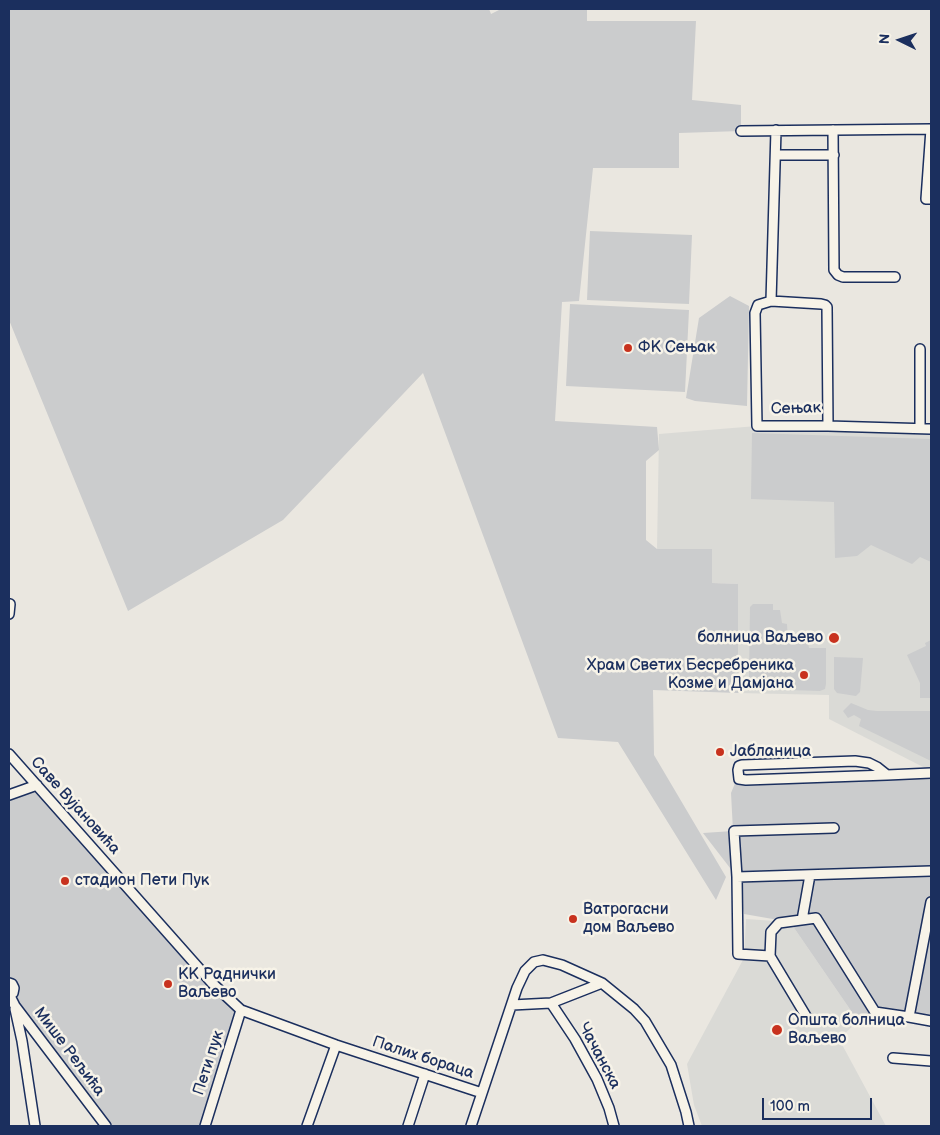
<!DOCTYPE html>
<meta charset="utf-8">
<style>
body{margin:0}
#map{position:relative;width:940px;height:1135px;overflow:hidden;background:#eae7e0;font-family:"Balsamiq Sans",sans-serif}
canvas{display:block}
.frame{position:absolute;inset:0;border:10px solid #1b2f5e;pointer-events:none}
.north{position:absolute;left:875px;top:15px;width:50px;height:50px;-webkit-text-stroke:4px #f7f3e8;paint-order:stroke;rotate:274deg;font-size:14px;font-weight:700;line-height:20px;text-align:center;color:#1b2f5e}
.north::after{content:'';display:block;margin:auto;width:18px;height:22px;background:#1b2f5e;clip-path:polygon(50% 0,100% 100%,50% 72%,0 100%)}
.scale{position:absolute;left:762px;top:1098px;width:110px;height:22px;box-sizing:border-box;border:2px solid #1b2f5e;border-top:0;padding-left:6px;font-size:15px;line-height:18px;white-space:nowrap;color:#1b2f5e;-webkit-text-stroke:4px #f7f3e8;paint-order:stroke}
</style>
<div id="map">
<canvas width="940" height="1135"></canvas>
<div class="frame"></div>
<div class="north">N</div>
<div class="scale">100 m</div>
</div>
<script>
const ctx = document.querySelector('canvas').getContext('2d');
ctx.lineJoin = 'round';
function fill(path, color) { ctx.fillStyle = color; ctx.fill(path, 'evenodd'); }
const toPath = rows => new Path2D(rows.map(r => 'M' + r).join(''));
function trace(path, color, width, dash) { ctx.strokeStyle = color; ctx.lineWidth = width; ctx.lineCap = dash ? 'butt' : 'round'; ctx.setLineDash(dash || []); ctx.stroke(path); }
function write(font, color, halo, rows, align = 'center') {
  ctx.font = font + ' "Balsamiq Sans",sans-serif'; ctx.lineWidth = 5; ctx.setLineDash([]); ctx.textBaseline = 'middle'; ctx.strokeStyle = halo; ctx.fillStyle = color; for (const [text, x, y, turn = 0] of rows) {
    ctx.save(); ctx.translate(x, y); ctx.rotate((+turn || 0) * Math.PI / 180); ctx.textAlign = isNaN(turn) ? turn : align; if (halo) ctx.strokeText(text, 0, 0); ctx.fillText(text, 0, 0); ctx.restore();
  }
}
fill(toPath([
 [757,426,931,429,931,771,829,719,829,695,738,693,738,584,711,583,657,549,659,434],
 [746,919,790,922,858,1021,839,1039,886,1126,702,1126,694,1105,687,1064,744,958]
]), '#dadad6');
fill(toPath([
 [9,9,489,9,491,14,501,9,587,9,587,21,696,21,692,100,741,105,741,131,679,133,679,168,593,168,579,301,562,302,555,421,657,427,659,450,646,461,646,540,657,549,712,549,712,583,738,584,738,693,653,690,654,755,726,877,716,900,618,742,558,738,423,373,283,520,128,611,9,320],
 [590,231,692,235,689,304,587,300],
 [730,296,749,306,747,406,695,401,686,398,699,318],
 [570,304,689,310,685,392,566,386],
 [752,433,931,439,931,562,920,557,912,564,871,545,857,556,835,558,834,502,751,499],
 [753,604,773,604,773,610,780,610,782,623,787,624,788,642,808,642,809,648,826,648,826,684,825,689,820,691,758,689,753,685,750,681,749,677,750,607],
 [931,640,931,698,920,698,920,683,907,655,926,646,925,643],
 [834,657,863,658,860,692,856,696,837,693,834,689],
 [851,703,868,710,877,711,931,711,931,761,859,726,861,719,854,715,848,718,843,711],
 [931,773,931,1021,875,1012,858,1021,790,922,744,914,737,877,703,833,733,831,731,793,736,781],
 [37,785,241,1010,205,1126,105,1126,10,996,9,973,9,795]
]), '#cbcccd');
const minor = toPath([
 [931,129,926,199,931,199],
 [833,130,834,270,838,275,843,277,895,277],
 [741,131,931,129],
 [776,155,834,155],
 [771,301,776,130],
 [828,426,827,307,825,305,821,304,771,301,758,305,755,313,757,426,828,426,931,429],
 [920,428,920,349],
 [9,614,10,604],
 [9,754,212,983,241,1010,336,1045,482,1093],
 [887,775,877,767,869,763,855,761,742,765,739,766,738,770,739,779,746,780,887,775,931,773],
 [9,795,37,785],
 [834,828,734,831,737,877,738,954,770,956,771,932,779,923,816,918,875,1012,909,1017],
 [737,877,931,871],
 [931,902,909,1017,931,1021],
 [802,920,810,875],
 [770,956,806,1016],
 [9,983,12,984,14,988,13,993,9,996],
 [10,996,15,1006,106,1126],
 [551,1003,575,1039,597,1079,609,1108,614,1126],
 [512,1005,551,1003,602,983],
 [15,1009,22,1041,35,1126],
 [893,1058,931,1061],
 [205,1126,241,1010],
 [307,1126,336,1045],
 [408,1126,425,1074],
 [471,1126,517,988,525,971,534,962,543,960,562,965,602,983,634,1009,645,1021,671,1065,686,1112,689,1126]
]);
trace(minor, '#1b2f5e', 12);
trace(minor, '#f7f3e8', 9);
for (const [x, y, r, color] of [
 [628,348,5,"#c8321e"],
 [834,638,6,"#c8321e"],
 [804,675,5,"#c8321e"],
 [720,752,5,"#c8321e"],
 [65,881,5,"#c8321e"],
 [573,919,5,"#c8321e"],
 [168,984,5,"#c8321e"],
 [777,1030,6,"#c8321e"]
]) { const dot = new Path2D(); dot.arc(x, y, r, 0, 2 * Math.PI); ctx.fillStyle = color; ctx.fill(dot); trace(dot, '#f7f3e8', 2); }
write('16px', '#1b2f5e', '#f7f3e8', [
 ["ФК Сењак",638,348],
 ["болница Ваљево",823,638,"right"],
 ["Храм Светих Бесребреника",794,666,"right"],
 ["Козме и Дамјана",794,684,"right"],
 ["Јабланица",730,752],
 ["стадион Пети Пук",75,881],
 ["Ватрогасни",583,910],
 ["дом Ваљево",583,928],
 ["КК Раднички",178,975],
 ["Ваљево",178,993],
 ["Општа болница",788,1021],
 ["Ваљево",788,1039]
], 'left');
write('16px', '#1b2f5e', '#f7f3e8', [
 ["Сењак",796,409,-2],
 ["Саве Вујановића",75,806,48],
 ["Мише Рељића",69,1052,53],
 ["Чачанска",599,1056,62],
 ["Палих бораца",423,1058,18],
 ["Пети пук",209,1063,-72]
]);
</script>
